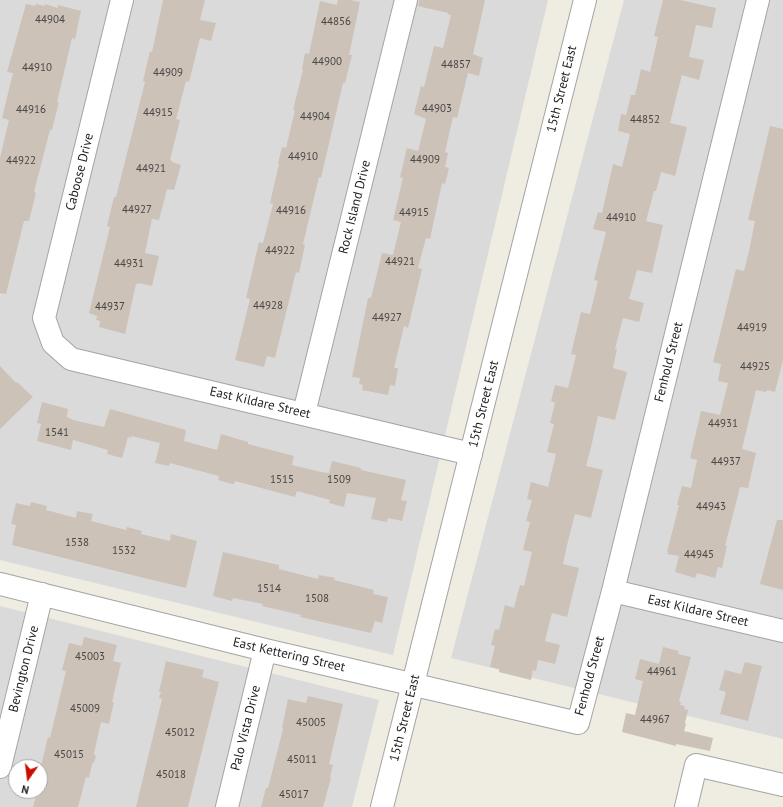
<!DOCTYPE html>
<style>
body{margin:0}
#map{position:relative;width:783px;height:807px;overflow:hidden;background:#efece2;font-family:"PT Sans",sans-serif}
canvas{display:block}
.north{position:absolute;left:8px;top:759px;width:40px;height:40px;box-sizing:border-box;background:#fff;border:1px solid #a5a5a5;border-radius:50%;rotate:194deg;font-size:11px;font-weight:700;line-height:16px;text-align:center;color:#1d1d1d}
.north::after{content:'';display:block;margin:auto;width:14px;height:18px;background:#cb0c00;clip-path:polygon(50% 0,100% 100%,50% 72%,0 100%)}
</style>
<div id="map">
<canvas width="783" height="807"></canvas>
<div class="north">N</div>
</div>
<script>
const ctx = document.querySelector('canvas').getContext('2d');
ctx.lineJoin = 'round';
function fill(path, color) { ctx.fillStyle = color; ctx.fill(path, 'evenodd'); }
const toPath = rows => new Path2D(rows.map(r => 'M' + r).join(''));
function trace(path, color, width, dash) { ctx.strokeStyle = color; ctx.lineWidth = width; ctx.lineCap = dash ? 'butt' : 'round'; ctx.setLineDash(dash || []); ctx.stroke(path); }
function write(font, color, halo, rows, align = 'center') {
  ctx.font = font + ' "PT Sans",sans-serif'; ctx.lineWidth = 3; ctx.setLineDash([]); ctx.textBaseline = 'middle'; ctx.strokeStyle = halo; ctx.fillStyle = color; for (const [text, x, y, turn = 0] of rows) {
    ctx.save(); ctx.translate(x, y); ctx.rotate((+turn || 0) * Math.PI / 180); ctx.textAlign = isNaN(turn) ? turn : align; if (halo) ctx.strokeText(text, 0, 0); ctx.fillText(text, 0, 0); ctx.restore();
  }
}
fill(toPath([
 [0,0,548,0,393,655,0,560],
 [624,0,783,0,783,739,451,658],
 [0,606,379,700,352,807,0,807],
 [16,767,40,767,40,791,16,791]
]), '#dbdada');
fill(toPath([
 [163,0,205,0,200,20,216,23,211,41,200,38,189,82,186,81,176,119,180,120,170,160,172,161,172,162,181,165,174,190,167,189,159,220,152,219,145,253,159,256,152,286,138,283,138,284,136,284,125,334,99,327,100,321,96,320,97,316,89,313,110,227,107,226,114,197,116,197,145,82,143,81,150,51,152,52],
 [338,0,350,0,360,2,349,55,352,55,345,83,343,83,321,178,319,177,303,244,305,245,299,273,296,272,275,358,267,356,264,367,235,360,250,299,246,298,259,242,263,243,273,204,270,203,279,164,278,163,282,147,286,148,295,110,293,110,303,70,302,69,305,53,309,54,320,1,337,5],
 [419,0,485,0,473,54,483,58,479,76,468,73,457,118,453,117,445,152,448,153,445,167,449,168,445,184,442,183,430,239,426,238,418,268,422,269,408,328,404,326,394,368,398,368,395,386,390,385,388,395,362,390,363,385,359,384,360,378,352,377,368,298,371,298,382,253,393,255,401,222,393,220,403,178,400,177,407,148,418,151,426,119,414,114,421,86,424,87,434,46,443,48,451,15,447,14,448,13,418,6],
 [663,0,680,0,716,8,712,28,696,25,689,57,704,60,699,80,682,75,677,94,670,123,687,127,675,176,661,172,656,191,654,191,646,221,663,225,652,273,637,270,629,299,644,303,639,322,623,318,615,349,617,349,613,368,627,372,615,420,598,416,591,447,586,466,603,470,591,518,575,514,567,545,563,564,579,568,567,617,552,613,545,641,560,645,555,664,538,660,536,671,533,670,531,680,499,672,499,669,490,667,495,646,491,645,495,629,499,630,505,605,514,608,520,585,524,586,532,552,523,550,530,522,526,521,532,500,527,499,531,482,548,487,556,454,547,452,554,424,550,423,555,403,551,401,555,385,568,388,576,355,571,354,581,312,590,314,598,281,594,280,606,232,593,229,598,212,602,213,613,164,622,167,630,134,618,131,621,114,626,115,631,95,635,95,641,69,650,72,658,37,654,36],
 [26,4,35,6,36,4,45,6,45,4,58,8,58,5,81,11,75,39,72,38,57,102,59,102,52,130,50,130,34,192,36,193,29,221,24,221,6,294,0,293,0,158,9,120,2,118,13,73,7,72],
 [770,126,783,129,783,360,775,392,767,390,766,392,756,390,742,449,756,453,748,488,740,487,725,546,727,546,722,568,718,567,715,578,697,573,695,578,675,572,679,556,667,554,668,552,667,552,679,505,677,505,682,486,691,488,697,460,690,458,701,411,720,415,728,383,718,381,721,364,713,362,736,269,744,271,749,251,755,221,748,220],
 [0,366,16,383,17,382,33,397,0,429],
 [42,402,68,409,67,417,73,420,104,427,110,409,186,430,184,441,217,450,221,434,248,442,248,444,294,456,292,465,321,472,329,473,332,461,361,468,361,470,406,480,401,500,407,501,402,521,388,518,387,522,371,519,376,498,347,493,344,507,329,503,330,500,297,491,295,497,235,481,234,484,232,484,218,480,219,476,170,463,169,466,155,463,160,443,131,436,131,438,128,437,122,458,107,454,108,450,73,440,71,450,37,441,41,424,37,423],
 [31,502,47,506,46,510,76,518,77,511,93,514,91,521,126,530,127,527,142,531,141,534,170,541,171,534,197,541,186,588,136,576,12,545,16,525,11,524,16,503,30,506],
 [777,520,783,520,783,590,760,584],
 [223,552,279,565,279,569,318,579,319,575,335,578,334,580,374,590,373,594,388,597,382,623,375,621,371,633,300,617,301,615,262,606,263,604,233,598,232,601,213,596],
 [84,637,117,645,113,661,121,663,112,702,114,702,109,724,101,722,94,753,96,757,94,762,92,764,89,778,86,777,78,807,33,807,37,791,40,791,40,779,43,766,41,766,48,737,50,738,66,671,62,670,69,643,82,646],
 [663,647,679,651,678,654,691,657,679,701,681,702,680,705,685,706,684,709,688,710,685,723,686,724,684,731,713,738,710,751,676,744,676,746,622,732,626,713,635,715,643,681,635,679,640,659,659,664],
 [166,661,204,670,202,677,219,682,188,807,136,807,162,699,159,698,161,692,159,692],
 [745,662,762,666,748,721,720,714,726,692,719,690,725,670,741,674],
 [308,696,343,704,329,764,333,765,330,777,331,778,323,807,261,807,266,788,268,788,283,729,282,728,288,699,306,703]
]), '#ccc2b8');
const minor = toPath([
 [122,0,44,318,53,343,71,359,471,454],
 [304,413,406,0],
 [0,584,265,650,578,723,613,591,758,0],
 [613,591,783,631],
 [0,767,42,594],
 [227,807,265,650],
 [686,807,696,765,783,785]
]);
const tertiary = toPath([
 [382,807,585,0]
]);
trace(minor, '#a4a4a4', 24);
trace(tertiary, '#a4a4a4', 24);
trace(minor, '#fff', 22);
trace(tertiary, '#fff', 22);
write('11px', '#494644', null, [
 ["44904",50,20],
 ["44856",336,22],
 ["44900",327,62],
 ["44857",456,65],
 ["44910",37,68],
 ["44909",168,73],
 ["44903",437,109],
 ["44916",31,110],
 ["44915",158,113],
 ["44904",315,117],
 ["44852",645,120],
 ["44910",303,157],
 ["44909",425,160],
 ["44922",21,161],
 ["44921",151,169],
 ["44927",137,210],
 ["44916",291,211],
 ["44915",414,213],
 ["44910",621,218],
 ["44922",280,251],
 ["44921",400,262],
 ["44931",129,264],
 ["44928",268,306],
 ["44937",110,307],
 ["44927",387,318],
 ["44919",752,328],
 ["44925",755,367],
 ["44931",723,424],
 ["1541",57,433],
 ["44937",726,462],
 ["1515",282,480],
 ["1509",339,480],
 ["44943",711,507],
 ["1538",77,543],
 ["1532",124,551],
 ["44945",699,555],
 ["1514",269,589],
 ["1508",317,599],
 ["45003",90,657],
 ["44961",662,672],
 ["45009",85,709],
 ["44967",655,720],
 ["45005",311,723],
 ["45012",180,733],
 ["45015",69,755],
 ["45011",302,760],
 ["45018",171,775],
 ["45017",294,795]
]);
write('13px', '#1d1d1d', '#fff', [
 ["15th Street East",562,89,-76],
 ["Caboose Drive",80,172,-76],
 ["Rock Island Drive",355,207,-76],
 ["Fenhold Street",669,362,-76],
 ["East Kildare Street",260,403,13],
 ["15th Street East",484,404,-76],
 ["East Kildare Street",698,611,13],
 ["East Kettering Street",289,655,13],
 ["Bevington Drive",24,669,-76],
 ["Fenhold Street",590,676,-75],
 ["15th Street East",405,718,-76],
 ["Palo Vista Drive",246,728,-76]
]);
</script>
